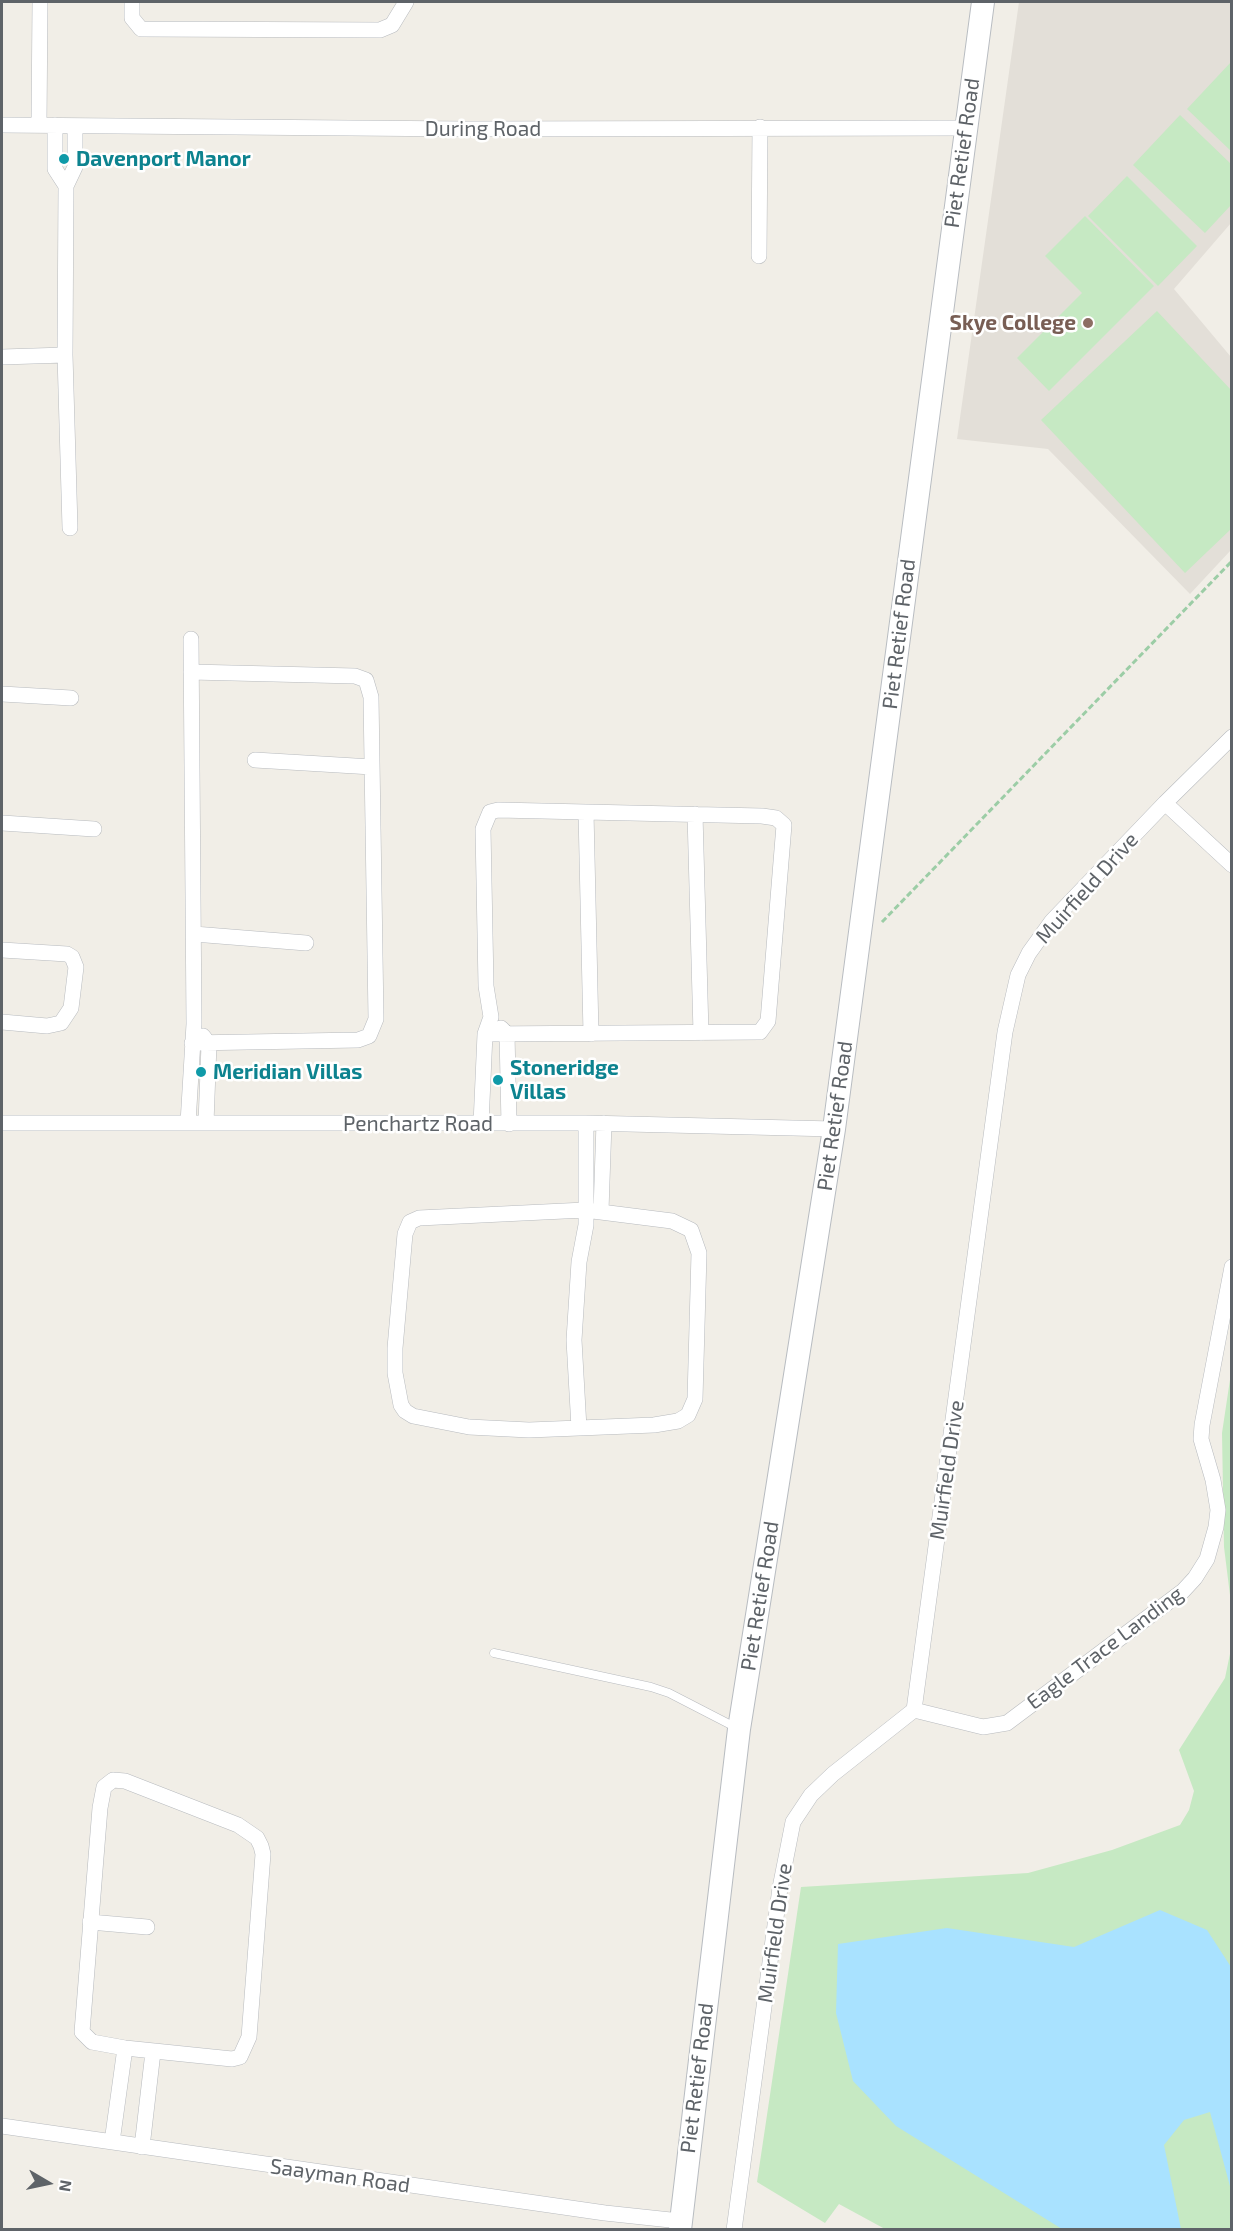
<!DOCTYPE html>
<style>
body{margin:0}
#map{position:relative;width:1233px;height:2231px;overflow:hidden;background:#f1eee7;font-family:"Exo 2",sans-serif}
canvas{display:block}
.frame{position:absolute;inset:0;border:3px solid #5e6368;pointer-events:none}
.north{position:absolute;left:18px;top:2153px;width:60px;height:60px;-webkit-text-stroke:4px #fff;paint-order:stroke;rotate:99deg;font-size:16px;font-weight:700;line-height:24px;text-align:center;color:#5e6368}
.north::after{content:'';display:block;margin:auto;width:21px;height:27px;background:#5e6368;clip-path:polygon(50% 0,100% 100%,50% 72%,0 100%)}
</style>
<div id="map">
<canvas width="1233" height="2231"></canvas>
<div class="frame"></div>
<div class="north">N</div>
</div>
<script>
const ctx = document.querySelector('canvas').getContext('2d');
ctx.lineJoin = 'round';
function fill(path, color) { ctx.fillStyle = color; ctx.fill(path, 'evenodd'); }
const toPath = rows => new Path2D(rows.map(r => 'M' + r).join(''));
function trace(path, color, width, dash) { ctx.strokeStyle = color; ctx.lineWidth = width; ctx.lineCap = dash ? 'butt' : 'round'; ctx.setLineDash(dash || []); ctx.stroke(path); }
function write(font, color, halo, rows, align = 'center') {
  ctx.font = font + ' "Exo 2",sans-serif'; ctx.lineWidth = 5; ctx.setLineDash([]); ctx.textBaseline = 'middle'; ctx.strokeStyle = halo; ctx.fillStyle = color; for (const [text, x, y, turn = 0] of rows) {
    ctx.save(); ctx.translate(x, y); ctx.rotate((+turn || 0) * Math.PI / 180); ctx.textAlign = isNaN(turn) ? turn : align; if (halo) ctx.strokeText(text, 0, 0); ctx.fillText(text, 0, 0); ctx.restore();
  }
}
fill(toPath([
 [1019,2,1231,2,1231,223,1174,289,1231,357,1231,550,1190,594,1048,449,957,439]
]), '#e3dfd8');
fill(toPath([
 [1231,62,1231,151,1187,109],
 [1180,115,1231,164,1231,205,1205,233,1133,165],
 [1127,176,1197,246,1158,286,1088,216],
 [1085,216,1154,286,1049,391,1017,358,1082,293,1045,256],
 [1157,311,1231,390,1231,529,1185,573,1041,420],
 [1231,1373,1231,1603,1224,1547,1222,1433],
 [1231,1649,1231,2229,885,2229,839,2204,825,2223,757,2182,801,1887,1028,1873,1112,1850,1180,1825,1189,1810,1194,1791,1179,1750,1225,1678]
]), '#c6e9c3');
fill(toPath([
 [1160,1910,1207,1930,1231,1967,1231,2190,1210,2112,1184,2120,1164,2145,1181,2229,1062,2229,896,2126,853,2081,836,2013,838,1944,947,1928,1074,1947]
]), '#a9e2ff');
const lane = toPath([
 [494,1653,651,1687,669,1693,735,1727]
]);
const street = toPath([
 [132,2,132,18,141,29,380,30,392,25,406,2],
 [2,125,466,129,965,128],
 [39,125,40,2],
 [55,125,55,169,66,186],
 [759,256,760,127],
 [2,357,65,355],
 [70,528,65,355,66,186,75,167,75,126],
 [191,672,355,676,366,680,371,697,376,1019,369,1036,358,1040,192,1043],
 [2,694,71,698],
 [255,760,372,767],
 [1165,803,1232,865],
 [586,812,591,1034],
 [695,814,701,1033],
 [2,823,94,829],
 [194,934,306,943],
 [2,950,67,954,72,957,76,967,71,1008,61,1023,47,1026,2,1022],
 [501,1028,507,1034,509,1124],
 [203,1036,209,1044,206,1123],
 [2,1123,586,1123,834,1129],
 [188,1123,194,1024,191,639],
 [481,1124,485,1034,491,1017,486,986,483,829,490,812,498,810,762,816,776,818,784,825,768,1021,760,1032,485,1034],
 [585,1210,672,1221,691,1230,699,1253,695,1399,688,1415,678,1421,654,1425,529,1430,469,1427,413,1416,405,1411,401,1405,395,1373,395,1348,405,1234,410,1222,419,1218,585,1210],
 [601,1211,604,1123],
 [579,1428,574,1340,579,1262,586,1225,586,1123],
 [914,1710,983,1727,1007,1723,1183,1591,1195,1578,1207,1559,1216,1527,1218,1510,1213,1480,1201,1439,1202,1425,1232,1267],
 [113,1780,125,1781,238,1825,257,1838,261,1846,263,1854,249,2037,240,2057,232,2059,125,2048,92,2042,82,2032,100,1808,104,1787,113,1780],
 [90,1922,147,1927],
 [2,2126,605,2213,680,2221],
 [112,2142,125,2048],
 [142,2147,153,2052],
 [734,2230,780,1888,793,1822,811,1795,833,1774,914,1710,1005,1032,1018,975,1029,953,1052,921,1165,803,1232,737]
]);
const secondary = toPath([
 [680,2230,739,1729,834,1129,983,2]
]);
trace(lane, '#b7babe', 9);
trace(street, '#b7babe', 16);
trace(secondary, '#b8bcc1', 24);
trace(toPath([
 [882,922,1232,561]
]), '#9ccda6', 3, [6, 3]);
trace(lane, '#fff', 8);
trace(street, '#fff', 15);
trace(secondary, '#fff', 22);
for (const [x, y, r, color] of [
 [64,159,6,"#0f9aa8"],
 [1088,323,6,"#8d6e63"],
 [201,1072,6,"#0f9aa8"],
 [498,1080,6,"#0f9aa8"]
]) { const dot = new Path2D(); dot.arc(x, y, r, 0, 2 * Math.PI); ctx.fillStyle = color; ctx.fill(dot); trace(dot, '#fff', 2); }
write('21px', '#5e6368', '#fff', [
 ["During Road",483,129],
 ["Piet Retief Road",962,153,-82],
 ["Piet Retief Road",899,634,-83],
 ["Muirfield Drive",1087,888,-48],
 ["Piet Retief Road",835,1116,-82],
 ["Penchartz Road",418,1124],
 ["Muirfield Drive",947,1470,-82],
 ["Piet Retief Road",760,1596,-81],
 ["Eagle Trace Landing",1105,1648,-37],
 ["Muirfield Drive",775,1933,-82],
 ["Piet Retief Road",697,2078,-83],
 ["Saayman Road",340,2176,8]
]);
write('bold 21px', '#0d838f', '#fff', [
 ["Davenport Manor",76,159],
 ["Stoneridge",510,1068],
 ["Villas",510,1092],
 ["Meridian Villas",213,1072]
], 'left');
write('bold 21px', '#785e54', '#fff', [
 ["Skye College",1076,323]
], 'right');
</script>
